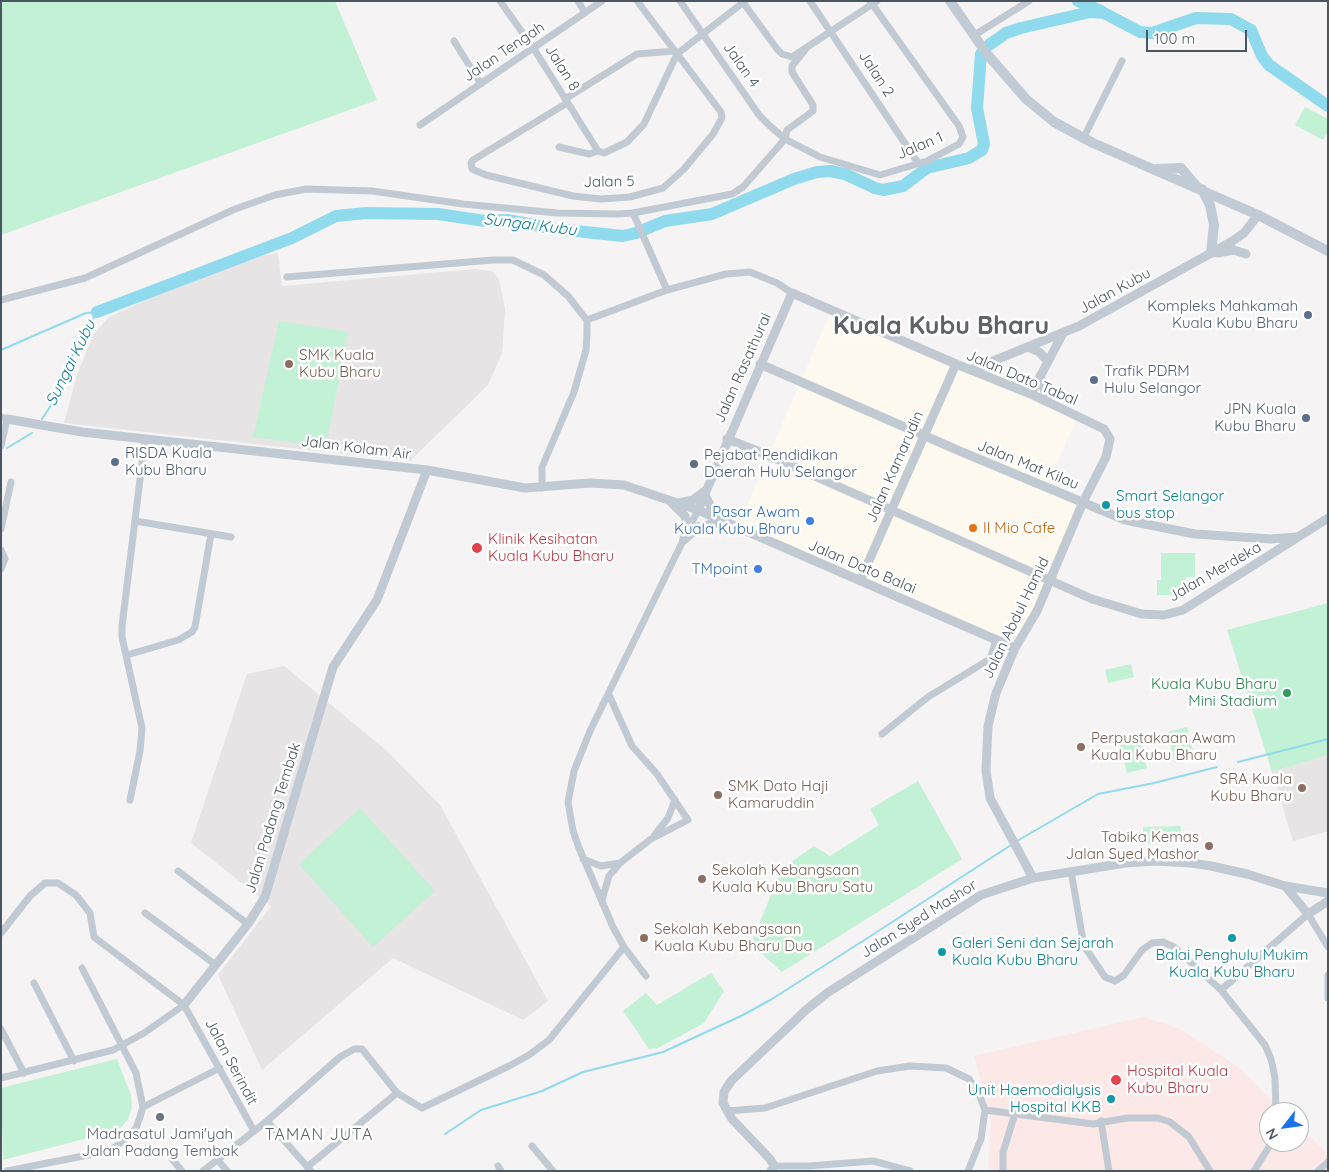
<!DOCTYPE html>
<style>
body{margin:0}
#map{position:relative;width:1329px;height:1172px;overflow:hidden;background:#f5f3f3;font-family:Quicksand,sans-serif}
canvas{display:block}
.frame{position:absolute;inset:0;border:2px solid #4a5661;pointer-events:none}
.north{position:absolute;left:1259px;top:1102px;width:50px;height:50px;box-sizing:border-box;background:#fff;border:1px solid #b7bbc0;border-radius:50%;rotate:240deg;font-size:14px;font-weight:700;line-height:20px;text-align:center;color:#4a5661}
.north::after{content:'';display:block;margin:auto;width:18px;height:22px;background:#1a73e8;clip-path:polygon(50% 0,100% 100%,50% 72%,0 100%)}
.scale{position:absolute;left:1146px;top:30px;width:101px;height:22px;box-sizing:border-box;border:2px solid #4a5661;border-top:0;padding-left:6px;font-size:15px;line-height:18px;white-space:nowrap;color:#4a5661;-webkit-text-stroke:4px #fff;paint-order:stroke}
</style>
<div id="map">
<canvas width="1329" height="1172"></canvas>
<div class="frame"></div>
<div class="north">N</div>
<div class="scale">100 m</div>
</div>
<script>
const ctx = document.querySelector('canvas').getContext('2d');
ctx.lineJoin = 'round';
function fill(path, color) { ctx.fillStyle = color; ctx.fill(path, 'evenodd'); }
const toPath = rows => new Path2D(rows.map(r => 'M' + r).join(''));
function trace(path, color, width, dash) { ctx.strokeStyle = color; ctx.lineWidth = width; ctx.lineCap = dash ? 'butt' : 'round'; ctx.setLineDash(dash || []); ctx.stroke(path); }
function write(font, color, halo, rows, align = 'center') {
  ctx.font = font + ' Quicksand,sans-serif'; ctx.lineWidth = 5; ctx.setLineDash([]); ctx.textBaseline = 'middle'; ctx.strokeStyle = halo; ctx.fillStyle = color; for (const [text, x, y, turn = 0] of rows) {
    ctx.save(); ctx.translate(x, y); ctx.rotate((+turn || 0) * Math.PI / 180); ctx.textAlign = isNaN(turn) ? turn : align; if (halo) ctx.strokeText(text, 0, 0); ctx.fillText(text, 0, 0); ctx.restore();
  }
}
fill(toPath([
 [830,313,1076,420,1045,490,1078,504,1045,583,1025,626,1014,643,739,524]
]), '#fdf9ef');
fill(toPath([
 [278,253,282,286,475,269,492,271,499,279,505,309,502,353,488,385,410,461,64,423,77,375,93,335,109,317,152,297,251,258],
 [284,666,386,750,440,805,548,1001,523,1020,393,958,262,1070,218,975,271,906,191,843,247,674],
 [1328,755,1328,831,1293,841,1272,772]
]), '#e6e4e5');
fill(toPath([
 [1144,1017,1180,1029,1237,1066,1283,1112,1269,1112,1269,1142,1299,1142,1299,1126,1328,1155,1328,1171,988,1171,991,1119,974,1056]
]), '#fce8e6');
fill(toPath([
 [1,1,335,1,377,100,1,235],
 [1305,107,1328,119,1328,132,1323,140,1295,125],
 [279,321,348,332,326,447,253,437],
 [1161,553,1195,553,1195,577,1186,577,1186,595,1157,595,1157,580,1161,580],
 [1328,603,1328,755,1272,772,1227,630],
 [1131,664,1134,677,1108,683,1105,670],
 [1187,727,1195,758,1175,763,1167,732],
 [1139,737,1147,768,1127,773,1119,742],
 [918,781,962,859,782,972,751,944,782,868,814,846,830,856,879,825,870,809],
 [360,808,435,891,373,947,299,864],
 [1181,826,1181,843,1144,844,1143,827],
 [711,973,724,991,704,1023,658,1048,649,1049,623,1011,646,993,657,1005],
 [117,1059,131,1095,132,1108,128,1119,119,1130,3,1160,1,1088]
]), '#c3f1d5');
trace(toPath([
 [1,350,86,313,97,312],
 [42,419,56,398,71,358,97,312],
 [7,448,32,433],
 [1238,762,1328,739],
 [1017,841,1098,794,1154,783,1217,767],
 [445,1134,481,1110,542,1091,583,1072,663,1052,743,1015,772,999,866,939,1011,845]
]), '#90daee', 2);
trace(toPath([
 [1078,1,1101,11],
 [989,45,1006,33,1021,28,1090,12,1104,13,1140,32,1152,33,1196,18,1231,19,1251,30,1262,56,1269,65,1328,106],
 [97,312,292,238,336,216,366,213,438,214,485,221,507,220,556,229,623,236,636,233,665,221,712,214,794,179,817,172,830,171,845,174,875,188,883,190,903,186,927,168,969,158,982,150,984,144,977,108,981,54]
]), '#90daee', 12);
trace(toPath([
 [500,1,534,49,598,151],
 [578,1,585,13],
 [680,1,759,115,770,126,785,139,820,157,880,175,927,161,959,144,963,137,959,126,870,1],
 [742,1,777,49,782,54,792,57,877,1],
 [810,1,918,163],
 [973,36,1029,1],
 [454,41,481,84],
 [565,99,637,54,675,51],
 [567,103,473,160,471,163,472,169,486,175,573,196,601,199,630,197,663,188,684,169,713,134,722,118,721,112,637,1],
 [420,125,602,1],
 [1083,139,1122,61],
 [559,147,589,154,598,151,604,153,627,142,644,124,677,54,745,1],
 [633,213,667,290],
 [287,277,493,260,513,260,544,275,568,296,582,314,587,320,587,333,586,350,574,392,542,467,542,488],
 [1,300,85,278,235,209,275,195,306,189,372,191,463,204,557,213,618,214,633,213,732,194,743,187,785,139,787,130,813,111,813,105,792,72,792,66,805,50],
 [587,320,667,290,726,274,750,272,777,283,792,293],
 [1,417,7,419,1,446],
 [135,521,231,537],
 [1,529,11,482],
 [1,550,5,559,1,569],
 [127,655,178,640,192,632,195,627,211,534],
 [882,734,928,697,990,659,996,640],
 [130,800,140,751,142,728,122,637,122,626,145,439],
 [654,836,668,818,675,800],
 [583,859,601,866,620,863],
 [178,871,248,924],
 [1071,871,1084,946,1105,977,1115,981,1124,975,1142,950,1152,943,1163,942,1174,947,1221,990,1265,1045,1271,1059,1275,1078,1276,1112],
 [602,900,609,876,620,863,651,839,688,820,657,774,632,746,609,695],
 [145,913,216,965],
 [1,933,30,896,45,883,58,883,76,895,90,913,94,937,184,1005,254,1131],
 [1328,975,1328,998],
 [646,976,624,947,613,927,579,848,573,831,568,802,574,771,590,731,698,510],
 [34,983,74,1061],
 [1221,990,1308,914,1328,947],
 [1,1029,24,1073],
 [1,1078,113,1050,144,1033,184,1005],
 [143,1107,220,1068],
 [985,1110,1093,1124,1127,1118,1158,1118,1170,1122,1189,1137,1210,1171],
 [727,1111,765,1108,877,1071,910,1066,946,1068,969,1079,979,1094,985,1110,981,1139,968,1171],
 [267,1121,311,1171],
 [1101,1121,1109,1171],
 [532,1146,553,1171],
 [172,1159,182,1171],
 [217,1159,227,1171],
 [498,1166,501,1171],
 [774,1166,809,1166,873,1161,910,1171],
 [307,1167,397,1093],
 [7,1171,109,1151,126,1139,136,1128,140,1117,143,1107,136,1073,82,968],
 [203,1171,267,1121,340,1057,354,1049,362,1049,397,1093,422,1108,509,1066,529,1055,549,1040,624,947],
 [1003,1171,1003,1152,1015,1114],
 [1254,1171,1272,1142],
 [1318,1171,1328,1162]
]), '#c1cad2', 7);
trace(toPath([
 [1217,253,1234,250,1246,254],
 [1030,348,1039,352,1047,360],
 [760,364,962,452,1125,520,1195,534,1271,539,1296,537],
 [971,370,1079,326,1231,242,1244,233,1258,215],
 [1040,376,1048,402],
 [1031,394,1062,335],
 [7,419,82,432,427,470,525,488,590,483,624,485,698,510,1015,648],
 [727,439,765,454,1092,599,1142,614,1164,615,1183,610,1328,518],
 [705,495,717,519],
 [670,501,685,516,686,521,684,540],
 [678,503,693,500,706,490],
 [698,510,792,293,956,364,1031,394,1104,429,1110,439,1106,457,1083,502,1037,611,1015,648,996,693,988,726,986,770,990,798,1033,878],
 [684,540,698,527,723,522],
 [860,581,956,364],
 [1285,886,1328,893],
 [184,1005,248,924,265,897,333,667,377,600,427,470],
 [771,1171,774,1166,770,1159,732,1119,723,1103,724,1092,731,1081,806,1010,827,993,981,895,1033,878,1125,863,1156,861,1191,863,1211,866,1247,874,1285,886,1308,914,1328,901]
]), '#c1cad2', 9);
trace(toPath([
 [950,1,987,54,1026,99,1054,122,1093,143,1258,215,1328,251],
 [1157,169,1181,168,1197,187],
 [1202,189,1210,205,1214,225,1211,253]
]), '#c1cbd6', 10);
for (const [x, y, r, color] of [
 [1308,315,5,"#5c6f8a"],
 [289,364,5,"#8d6e63"],
 [1094,380,5,"#5c6f8a"],
 [1306,418,5,"#5c6f8a"],
 [115,462,5,"#5c6f8a"],
 [694,464,5,"#5c6f8a"],
 [1106,505,5,"#0f9aa8"],
 [810,521,5,"#3f7fe0"],
 [973,528,5,"#e8710a"],
 [477,548,6,"#e0444e"],
 [758,569,5,"#3f7fe0"],
 [1287,693,5,"#2e9e5b"],
 [1081,747,5,"#8d6e63"],
 [1302,788,5,"#8d6e63"],
 [718,795,5,"#8d6e63"],
 [1209,846,5,"#8d6e63"],
 [702,879,5,"#8d6e63"],
 [644,938,5,"#8d6e63"],
 [1232,938,5,"#0f9aa8"],
 [942,952,5,"#0f9aa8"],
 [1116,1080,6,"#e0444e"],
 [1111,1099,5,"#0f9aa8"],
 [160,1117,5,"#6b7280"]
]) { const dot = new Path2D(); dot.arc(x, y, r, 0, 2 * Math.PI); ctx.fillStyle = color; ctx.fill(dot); trace(dot, '#fff', 2); }
write('15px', '#4a5661', '#fff', [
 ["Jalan Tengah",504,52,-34],
 ["Jalan 4",741,65,55],
 ["Jalan 8",562,68,58],
 ["Jalan 2",876,74,57],
 ["Jalan 1",920,146,-23],
 ["Jalan 5",609,182,-1],
 ["Jalan Kubu",1115,291,-29],
 ["Jalan Rasathurai",743,368,-66],
 ["Jalan Dato Tabal",1022,378,23],
 ["Jalan Kolam Air",356,448,7],
 ["Jalan Mat Kilau",1028,465,22],
 ["Jalan Kamarudin",895,467,-66],
 ["Jalan Dato Balai",862,567,23],
 ["Jalan Merdeka",1215,572,-30],
 ["Jalan Abdul Hamid",1016,618,-64],
 ["Jalan Padang Tembak",273,818,-73],
 ["Jalan Syed Mashor",919,919,-32],
 ["Jalan Serindit",231,1062,62]
]);
write('15px', '#4e5e75', '#fff', [
 ["Kompleks Mahkamah",1298,306,"right"],
 ["Kuala Kubu Bharu",1298,323,"right"],
 ["Trafik PDRM",1104,371],
 ["Hulu Selangor",1104,388],
 ["JPN Kuala",1296,409,"right"],
 ["Kubu Bharu",1296,426,"right"],
 ["RISDA Kuala",125,453],
 ["Kubu Bharu",125,470],
 ["Pejabat Pendidikan",704,455],
 ["Daerah Hulu Selangor",704,472]
], 'left');
write('15px', '#785e54', '#fff', [
 ["SMK Kuala",299,355],
 ["Kubu Bharu",299,372],
 ["Perpustakaan Awam",1091,738],
 ["Kuala Kubu Bharu",1091,755],
 ["SRA Kuala",1292,779,"right"],
 ["Kubu Bharu",1292,796,"right"],
 ["SMK Dato Haji",728,786],
 ["Kamaruddin",728,803],
 ["Tabika Kemas",1199,837,"right"],
 ["Jalan Syed Mashor",1199,854,"right"],
 ["Sekolah Kebangsaan",712,870],
 ["Kuala Kubu Bharu Satu",712,887],
 ["Sekolah Kebangsaan",654,929],
 ["Kuala Kubu Bharu Dua",654,946]
], 'left');
write('15px', '#0d838f', '#fff', [
 ["Smart Selangor",1116,496],
 ["bus stop",1116,513],
 ["Galeri Seni dan Sejarah",952,943],
 ["Kuala Kubu Bharu",952,960],
 ["Balai Penghulu Mukim",1232,955,"center"],
 ["Kuala Kubu Bharu",1232,972,"center"],
 ["Unit Haemodialysis",1101,1090,"right"],
 ["Hospital KKB",1101,1107,"right"]
], 'left');
write('15px', '#366cbe', '#fff', [
 ["Pasar Awam",800,512],
 ["Kuala Kubu Bharu",800,529],
 ["TMpoint",748,569]
], 'right');
write('15px', '#c56008', '#fff', [
 ["Il Mio Cafe",983,528]
], 'left');
write('15px', '#be3a42', '#fff', [
 ["Klinik Kesihatan",488,539],
 ["Kuala Kubu Bharu",488,556],
 ["Hospital Kuala",1127,1071],
 ["Kubu Bharu",1127,1088]
], 'left');
write('15px', '#27864d', '#fff', [
 ["Kuala Kubu Bharu",1277,684],
 ["Mini Stadium",1277,701]
], 'right');
write('15px', '#5b616d', '#fff', [
 ["Madrasatul Jami'yah",160,1134],
 ["Jalan Padang Tembak",160,1151]
]);
write('italic 16px', '#0c7c9b', '#fff', [
 ["Sungai Kubu",530,225,7],
 ["Sungai Kubu",71,363,-64]
]);
ctx.letterSpacing = '1px';
write('16px', '#5f6368', '#fff', [
 ["TAMAN JUTA",319,1135]
]);
ctx.letterSpacing = '0px';
write('bold 25px', '#5f6368', '#fff', [
 ["Kuala Kubu Bharu",941,326]
]);
</script>
